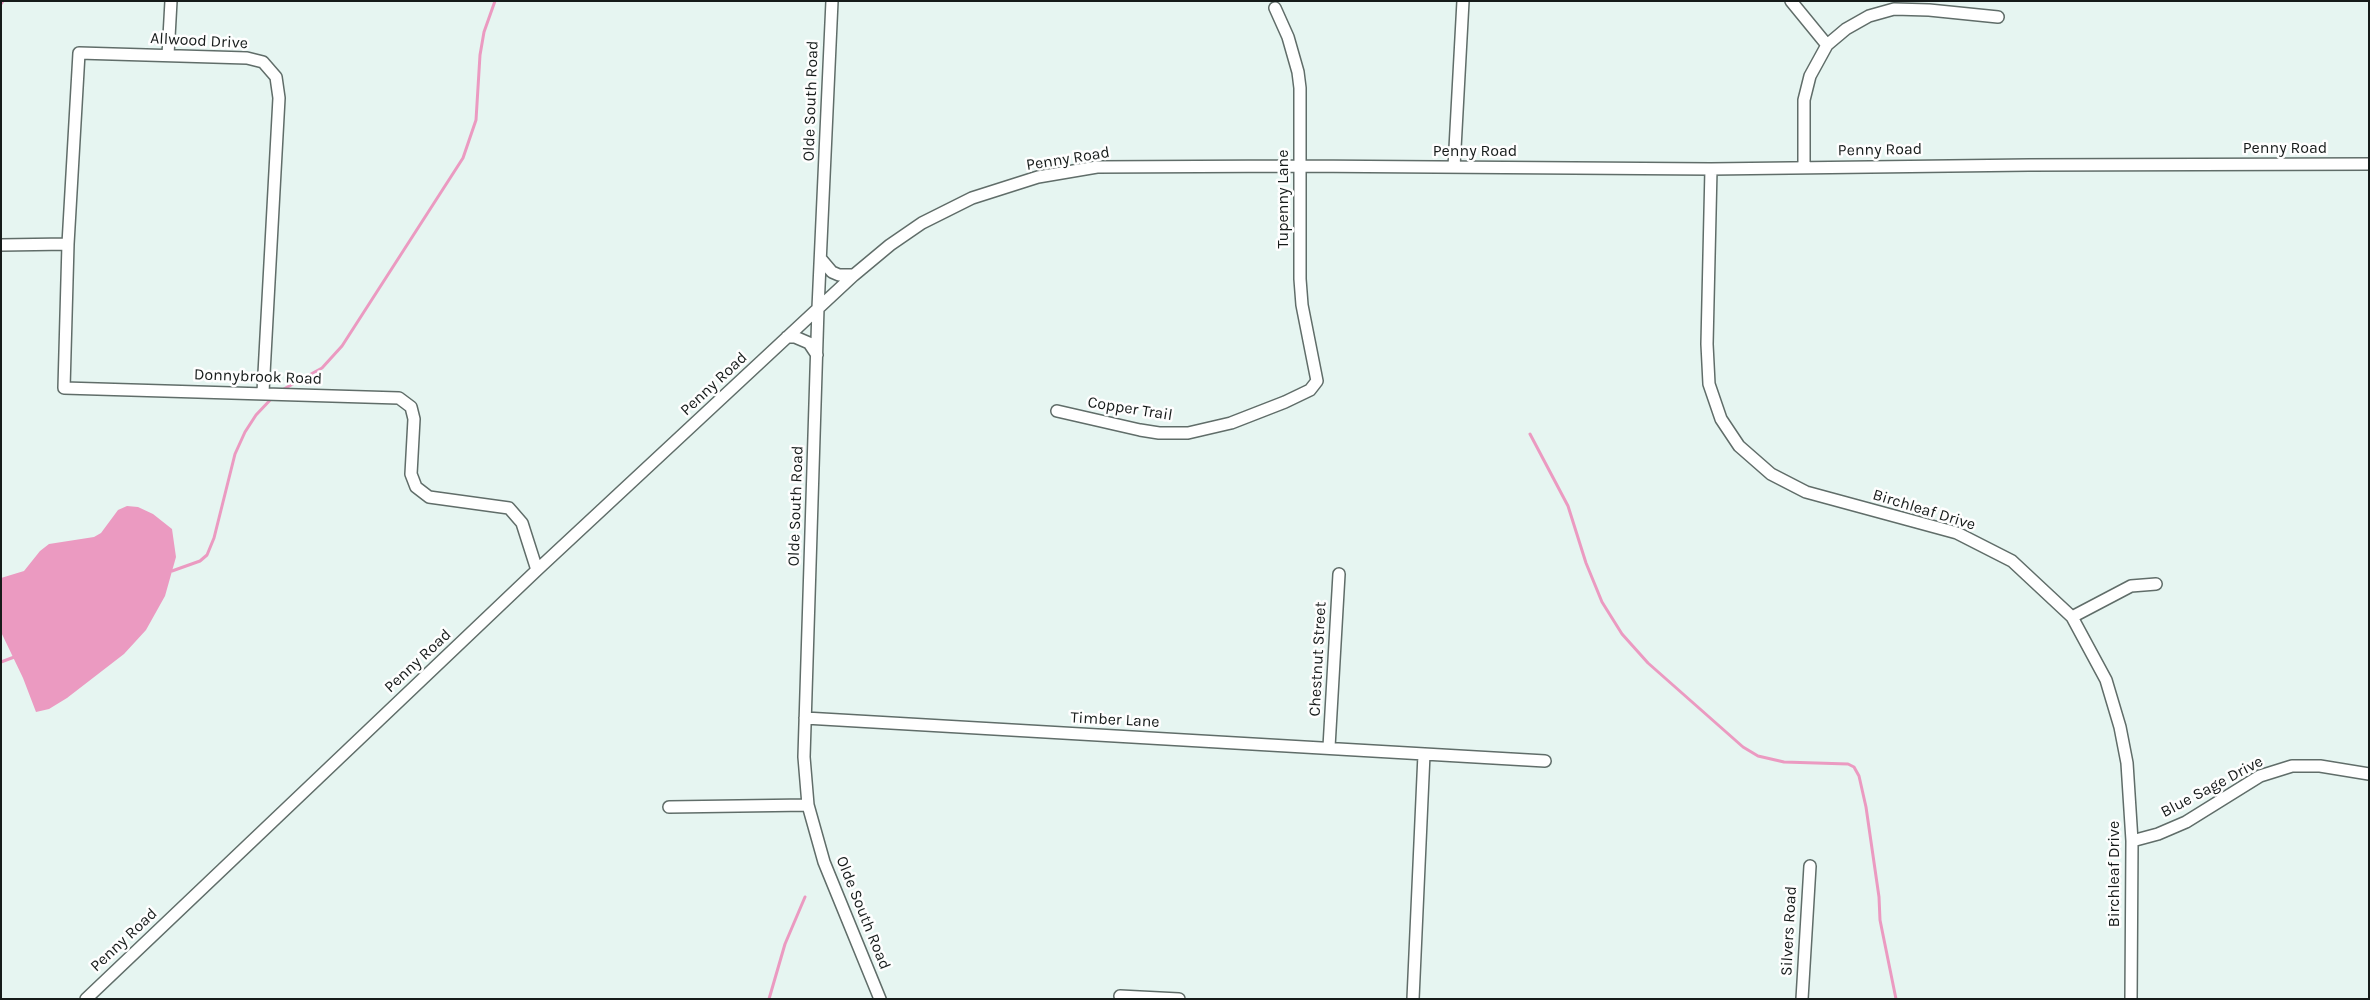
<!DOCTYPE html>
<style>
body{margin:0}
#map{position:relative;width:2370px;height:1000px;overflow:hidden;background:#e6f5f1;font-family:Karla,sans-serif}
canvas{display:block}
.frame{position:absolute;inset:0;border:2px solid #161b1a;pointer-events:none}
</style>
<div id="map">
<canvas width="2370" height="1000"></canvas>
<div class="frame"></div>
</div>
<script>
const ctx = document.querySelector('canvas').getContext('2d');
ctx.lineJoin = 'round';
function fill(path, color) { ctx.fillStyle = color; ctx.fill(path, 'evenodd'); }
const toPath = rows => new Path2D(rows.map(r => 'M' + r).join(''));
function trace(path, color, width, dash) { ctx.strokeStyle = color; ctx.lineWidth = width; ctx.lineCap = dash ? 'butt' : 'round'; ctx.setLineDash(dash || []); ctx.stroke(path); }
function write(font, color, halo, rows, align = 'center') {
  ctx.font = font + ' Karla,sans-serif'; ctx.lineWidth = 5; ctx.setLineDash([]); ctx.textBaseline = 'middle'; ctx.strokeStyle = halo; ctx.fillStyle = color; for (const [text, x, y, turn = 0] of rows) {
    ctx.save(); ctx.translate(x, y); ctx.rotate((+turn || 0) * Math.PI / 180); ctx.textAlign = isNaN(turn) ? turn : align; if (halo) ctx.strokeText(text, 0, 0); ctx.fillText(text, 0, 0); ctx.restore();
  }
}
fill(toPath([
 [127,506,138,507,153,514,172,529,176,557,165,596,146,630,124,654,67,698,49,709,36,712,23,678,1,632,1,578,24,571,40,551,49,544,94,537,101,533,118,510]
]), '#eb9ac1');
trace(toPath([
 [1,4,3,1],
 [282,390,322,368,342,346,463,158,476,120,480,55,484,32,495,1],
 [1530,434,1568,506,1586,563,1602,602,1622,634,1648,663,1743,747,1758,756,1784,762,1848,764,1854,767,1859,776,1866,807,1879,897,1880,920,1896,999],
 [172,571,200,561,207,555,214,538,235,454,245,432,256,415,273,397],
 [1,662,17,656],
 [769,999,785,944,805,897]
]), '#eb9ac1', 3);
const minor = toPath([
 [832,1,818,308,804,757,808,805,824,862,880,999],
 [1791,1,1827,45],
 [168,55,171,1],
 [1454,167,1463,1],
 [1804,167,1804,100,1810,76,1827,45,1846,29,1869,16,1894,9,1929,10,1998,17],
 [1711,169,1707,344,1709,384,1721,419,1739,446,1771,474,1806,492,1957,533,2012,561,2072,617,2106,680,2120,727,2127,763,2132,841,2131,999],
 [1,245,68,244],
 [821,259,832,272,839,275,854,275],
 [787,337,795,337,809,343,817,355],
 [263,392,279,98,276,77,263,62,247,58,79,53,68,244,64,388,399,398,411,407,414,419,411,474,416,487,429,497,509,508,522,523,537,570],
 [1057,411,1140,430,1159,433,1188,433,1231,423,1285,402,1310,390,1317,381,1302,305,1300,279,1300,88,1298,72,1288,37,1275,8],
 [2072,617,2131,586,2156,584],
 [805,718,1545,761],
 [1329,747,1339,574],
 [669,807,808,805],
 [2132,841,2158,834,2186,822,2260,776,2292,766,2320,766,2369,774],
 [1120,996,1179,999],
 [86,999,537,570,854,275,890,245,922,223,972,198,1038,177,1097,167,1299,166,1711,169,2029,165,2369,164],
 [1413,999,1424,754],
 [1802,999,1810,866]
]);
trace(minor, '#606d69', 14);
trace(minor, '#fff', 11);
write('16px', '#161b1a', '#fefefe', [
 ["Allwood Drive",199,41,3],
 ["Olde South Road",811,101,-88],
 ["Penny Road",2285,148],
 ["Penny Road",1880,150,-1],
 ["Penny Road",1475,151],
 ["Penny Road",1068,159,-9],
 ["Tupenny Lane",1283,199,-90],
 ["Donnybrook Road",258,377,2],
 ["Penny Road",714,384,-43],
 ["Copper Trail",1130,409,9],
 ["Olde South Road",796,506,-88],
 ["Birchleaf Drive",1924,510,17],
 ["Chestnut Street",1318,659,-87],
 ["Penny Road",418,661,-43],
 ["Timber Lane",1115,720,3],
 ["Blue Sage Drive",2212,787,-28],
 ["Birchleaf Drive",2114,874,-90],
 ["Olde South Road",863,913,68],
 ["Silvers Road",1789,931,-87],
 ["Penny Road",124,940,-43]
]);
</script>
